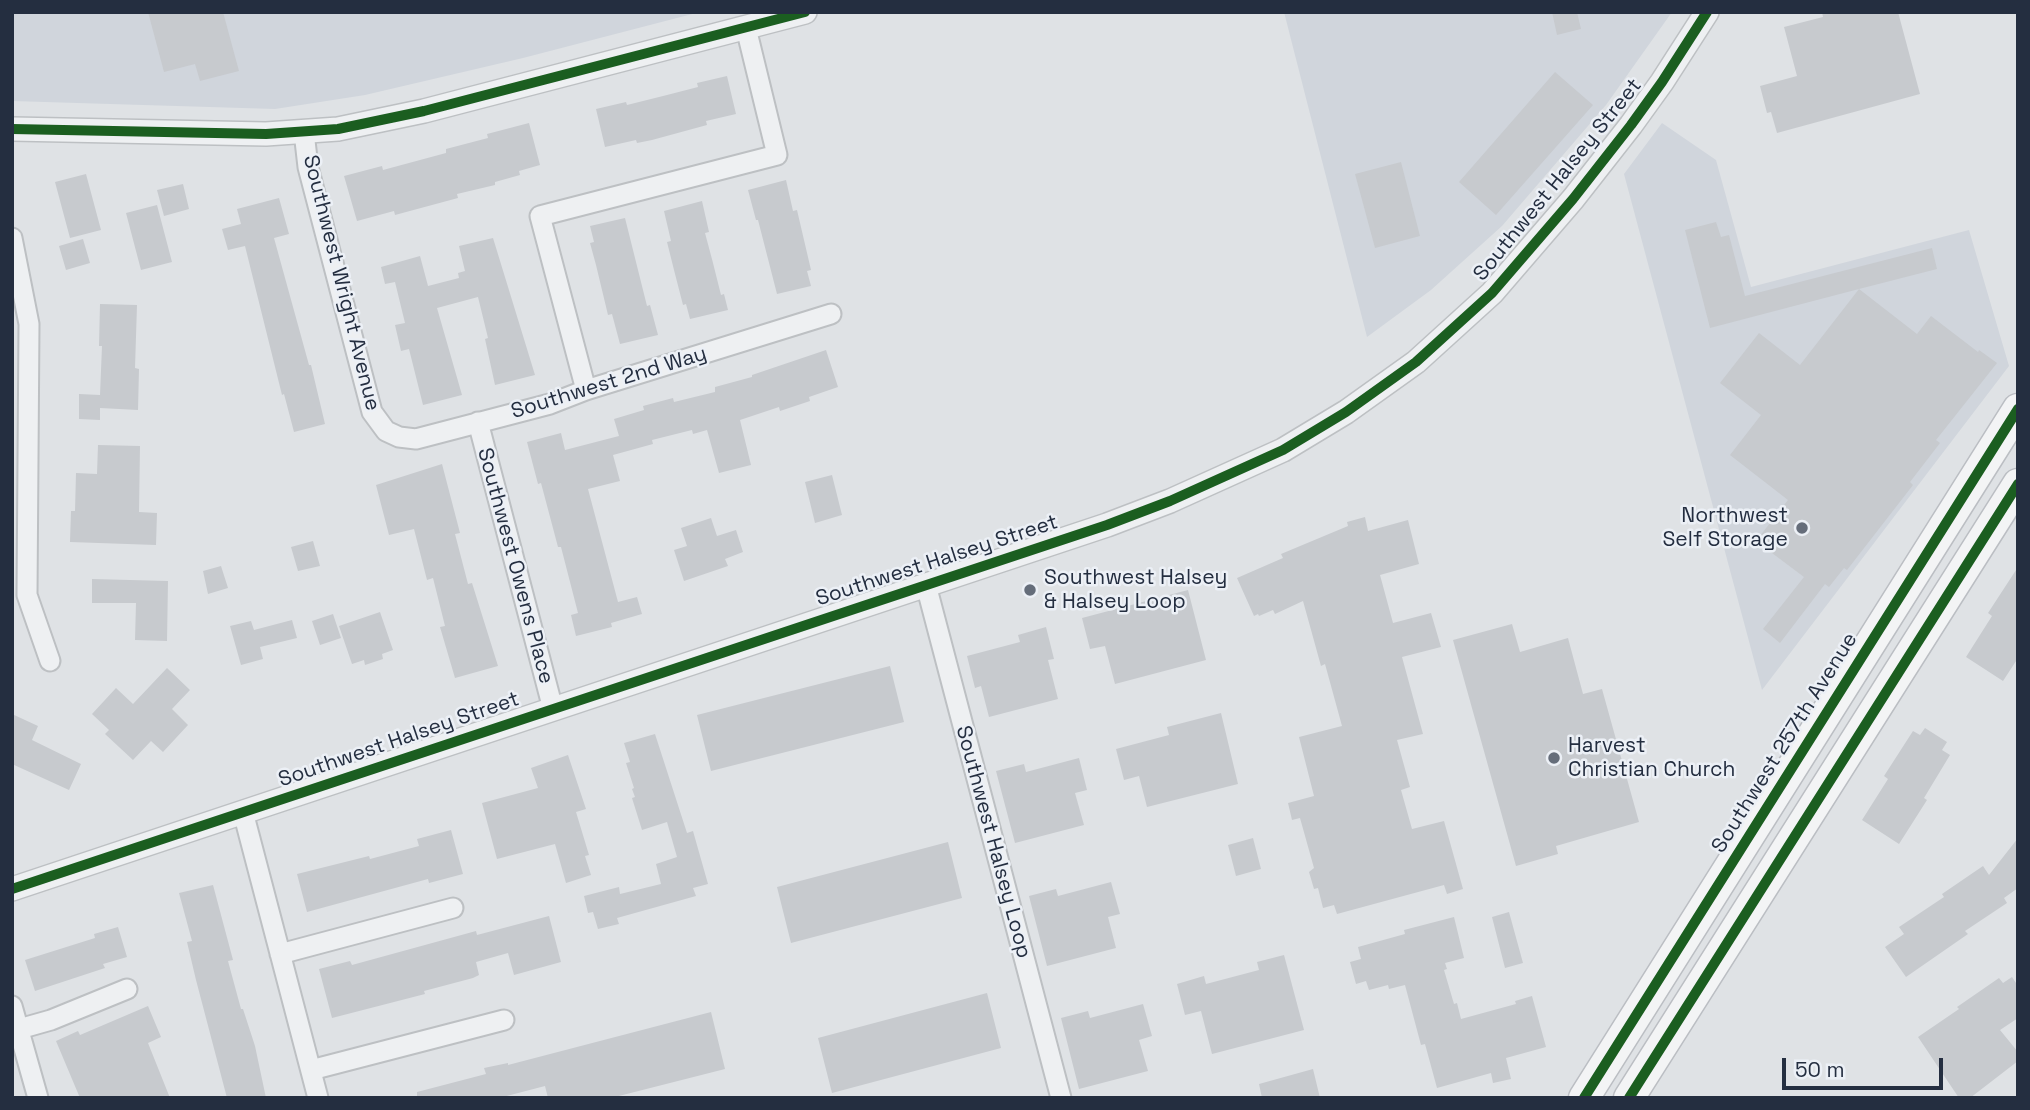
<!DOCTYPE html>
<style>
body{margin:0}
#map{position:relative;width:2030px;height:1110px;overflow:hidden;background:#dfe2e5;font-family:"Space Grotesk",sans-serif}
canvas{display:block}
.frame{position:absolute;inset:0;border:14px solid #242e40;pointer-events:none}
.scale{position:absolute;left:1782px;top:1058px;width:161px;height:32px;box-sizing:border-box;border:4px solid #242e40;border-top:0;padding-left:9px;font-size:21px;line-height:24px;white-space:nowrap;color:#242e40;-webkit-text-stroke:5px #ecf0f6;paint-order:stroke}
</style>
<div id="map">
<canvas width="2030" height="1110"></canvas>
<div class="frame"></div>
<div class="scale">50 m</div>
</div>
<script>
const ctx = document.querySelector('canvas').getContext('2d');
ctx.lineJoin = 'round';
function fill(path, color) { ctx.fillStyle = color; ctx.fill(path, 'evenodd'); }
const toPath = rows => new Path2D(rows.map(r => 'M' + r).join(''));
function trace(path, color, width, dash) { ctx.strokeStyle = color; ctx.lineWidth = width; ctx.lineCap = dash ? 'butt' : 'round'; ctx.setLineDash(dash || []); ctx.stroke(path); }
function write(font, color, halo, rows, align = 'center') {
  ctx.font = font + ' "Space Grotesk",sans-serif'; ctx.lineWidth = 5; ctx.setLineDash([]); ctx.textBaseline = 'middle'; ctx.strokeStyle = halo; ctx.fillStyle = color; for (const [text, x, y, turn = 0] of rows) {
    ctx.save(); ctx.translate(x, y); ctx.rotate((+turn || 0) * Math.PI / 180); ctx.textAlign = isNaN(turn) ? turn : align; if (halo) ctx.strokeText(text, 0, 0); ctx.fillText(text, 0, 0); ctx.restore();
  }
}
fill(toPath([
 [12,12,700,12,523,58,365,95,275,109,12,101],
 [1284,12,1672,12,1606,105,1502,226,1431,290,1367,337],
 [1662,123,1716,160,1751,287,1969,230,2009,366,1762,690,1624,174]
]), '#d0d5dc');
fill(toPath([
 [148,12,223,12,239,71,200,81,195,64,164,72],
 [1552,12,1577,12,1581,29,1557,35],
 [1822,12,1898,12,1920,94,1777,133,1771,112,1767,113,1760,86,1797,76,1784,27,1823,17],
 [1555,72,1593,105,1496,215,1459,182],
 [727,76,736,114,706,121,707,125,652,140,637,143,636,140,605,147,596,109,626,102,627,105,667,95,698,87,697,83],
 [529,123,540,165,519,171,520,175,495,182,495,185,457,194,458,198,395,215,394,211,357,221,344,176,382,166,383,170,446,153,446,149,488,138,487,134],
 [1401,162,1420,236,1375,248,1355,174],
 [86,174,101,230,70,238,55,182],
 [786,180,793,211,797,210,811,270,807,271,811,286,777,294,758,220,756,220,748,190],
 [183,184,189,209,164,216,157,190],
 [279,198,289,234,274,238,309,365,311,365,325,424,294,432,284,394,282,395,245,246,228,250,222,229,241,224,237,209],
 [702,201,709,232,705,233,713,263,721,295,724,294,728,310,690,319,686,304,683,305,674,270,667,242,671,241,664,211],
 [157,205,172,262,141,270,126,213],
 [625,218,647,306,650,305,658,335,620,344,612,314,608,315,596,265,590,243,594,242,590,226],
 [1716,222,1721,237,1729,235,1745,296,1932,248,1937,269,1859,289,1917,334,1931,316,1978,352,1979,350,1997,363,1936,440,1940,443,1910,482,1913,485,1847,570,1844,568,1829,587,1825,584,1780,643,1763,629,1804,577,1756,541,1788,500,1730,455,1761,415,1720,383,1759,333,1800,365,1859,289,1710,328,1685,230],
 [493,238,535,375,495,385,485,339,488,338,478,297,437,308,462,395,423,405,409,349,401,351,395,325,405,323,395,282,385,284,381,267,420,256,428,286,459,278,458,273,465,271,459,246],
 [83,239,90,263,66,270,59,246],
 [100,304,137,305,135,368,139,369,138,410,100,408,100,420,79,419,79,394,100,395,102,346,99,346],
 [826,350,838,387,809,397,810,401,780,411,779,407,740,420,751,465,719,473,707,430,693,434,692,430,652,440,653,444,613,455,620,481,588,489,618,602,637,597,642,614,611,623,612,627,576,636,571,615,578,613,561,547,558,547,541,483,538,484,527,442,561,433,565,450,619,436,614,419,644,410,643,406,673,398,674,402,715,392,715,387,752,377,752,375],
 [98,445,140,446,139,512,157,513,156,545,70,542,71,511,75,511,76,473,97,474],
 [442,464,460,533,455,534,468,584,472,583,498,666,455,678,440,627,445,626,433,578,427,580,414,529,389,535,376,485],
 [832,475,842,515,815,523,805,482],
 [1365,517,1368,531,1408,520,1419,564,1380,575,1393,623,1431,613,1441,647,1402,657,1423,734,1397,740,1410,787,1401,790,1412,829,1444,821,1463,889,1447,894,1444,885,1337,914,1334,905,1323,908,1318,888,1314,889,1309,872,1314,868,1300,818,1292,820,1288,803,1314,796,1299,737,1342,726,1325,664,1321,666,1303,601,1275,614,1273,610,1259,616,1258,614,1254,616,1237,578,1283,558,1281,554,1348,526,1347,522],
 [711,518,717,536,736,530,743,552,725,559,728,566,684,581,674,550,687,546,681,528],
 [313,541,320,566,298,571,291,547],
 [221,566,228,588,208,594,203,571],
 [2018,567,2018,658,2003,681,1966,657,1992,616,1988,613],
 [92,579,168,581,167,641,135,640,136,603,92,603],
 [1188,590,1206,660,1115,684,1105,646,1090,649,1082,618],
 [380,612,393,650,382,654,383,659,365,665,364,660,352,664,339,626],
 [333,614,341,638,320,645,312,621],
 [292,620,297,638,260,647,263,659,241,665,230,626,251,621,254,630],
 [1512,624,1520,652,1568,638,1583,694,1602,689,1639,822,1556,846,1558,854,1516,866,1453,640],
 [1046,627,1054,659,1048,660,1058,699,989,717,981,686,975,688,967,656,1020,642,1018,635],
 [890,666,904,722,711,771,697,715],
 [167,668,190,690,172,709,188,725,163,752,151,741,133,760,105,734,109,730,92,714,116,688,133,704],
 [1221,713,1238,784,1147,807,1139,776,1124,780,1116,749,1169,735,1167,727],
 [12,714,38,726,32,740,81,764,69,790,12,764],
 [1925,728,1947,742,1942,750,1950,755,1924,798,1927,800,1899,844,1862,820,1888,779,1884,776,1913,731,1920,735],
 [655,734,687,833,693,831,708,884,693,888,696,896,617,918,619,924,598,929,593,912,588,913,584,896,619,887,620,894,661,884,656,864,677,857,667,822,642,830,632,798,635,797,632,789,634,788,626,763,630,762,624,743],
 [568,755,586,809,576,812,589,855,585,856,591,875,566,883,555,844,497,859,482,803,538,788,531,768],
 [1079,758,1087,790,1075,793,1084,825,1015,843,996,771,1024,764,1026,772],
 [451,830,463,874,429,883,428,879,307,912,297,874,369,856,370,859,419,846,417,839],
 [1253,838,1261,869,1236,876,1228,845],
 [2018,838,2018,888,2004,898,2007,903,1965,931,1968,934,1906,977,1885,947,1904,934,1899,927,1944,897,1942,894,1983,866,1989,875],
 [948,842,962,898,791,943,777,887],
 [1111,882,1120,914,1108,917,1116,948,1047,966,1029,896,1056,889,1058,896],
 [213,885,233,960,228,961,241,1009,243,1009,255,1046,266,1098,227,1098,196,980,187,942,192,941,179,893],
 [1509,912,1523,963,1505,968,1492,917],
 [549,916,561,962,514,975,508,953,476,962,479,975,473,978,424,991,425,994,332,1018,319,969,350,961,352,965,476,931,477,935],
 [1454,917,1464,958,1445,963,1447,969,1444,970,1454,1004,1457,1003,1461,1019,1516,1004,1515,1001,1532,996,1546,1047,1506,1058,1511,1079,1493,1083,1491,1073,1437,1088,1425,1044,1421,1045,1405,985,1389,989,1388,985,1369,990,1366,981,1356,984,1350,962,1361,959,1358,947,1405,934,1404,930],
 [118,927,127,957,103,964,105,968,35,991,25,960,95,938,94,934],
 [1284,955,1304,1030,1212,1054,1201,1011,1185,1015,1177,984,1204,976,1206,984,1259,970,1257,962],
 [2012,977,2018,986,2018,1018,2000,1030,2018,1052,2018,1061,1970,1098,1959,1098,1918,1037,1959,1009,1957,1007,1999,978,2003,983],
 [987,993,1001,1048,832,1093,818,1038],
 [1143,1004,1152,1036,1139,1040,1148,1071,1079,1089,1061,1018,1088,1011,1090,1018],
 [148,1006,161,1037,148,1043,170,1098,80,1098,56,1041,78,1031,80,1035],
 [711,1012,725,1069,611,1098,548,1098,545,1086,499,1098,417,1098,417,1092,486,1074,484,1068,508,1063,508,1065],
 [1313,1069,1320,1098,1262,1098,1259,1084]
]), '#c7cace');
const minor = toPath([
 [304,132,308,167,372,412,386,431,399,437,416,439,550,404,586,390,831,314],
 [12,238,29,324,27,595,50,661],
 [586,390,540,216,777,155,746,28],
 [478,422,553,709],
 [926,585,1061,1098],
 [243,812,318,1098],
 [280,954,453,908],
 [12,1006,38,1098],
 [12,1031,51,1020,127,989],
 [311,1070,504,1020]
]);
const tertiary = toPath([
 [12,129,266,134,338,129,424,111,805,12],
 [12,889,1107,525,1170,501,1283,450,1346,412,1416,362,1492,293,1573,199,1631,125,1662,82,1707,12]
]);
const primary = toPath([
 [1584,1098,2018,409],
 [1629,1098,2018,484]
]);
trace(minor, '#bdc0c3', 23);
trace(tertiary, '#bdc0c3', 26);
trace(primary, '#bbbec3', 33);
trace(minor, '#eef0f2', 19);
trace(tertiary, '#eef0f2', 23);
trace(primary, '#f3f4f5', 30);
trace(toPath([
 [12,129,266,134,338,129,424,111,805,12],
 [12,889,1107,525,1170,501,1283,450,1346,412,1416,362,1492,293,1573,199,1631,125,1662,82,1707,12],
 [1584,1098,2018,409],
 [1629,1098,2018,484]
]), '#1b5e20', 10);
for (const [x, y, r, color] of [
 [1802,528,7,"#656d7a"],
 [1030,590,7,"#656d7a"],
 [1554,758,7,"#656d7a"]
]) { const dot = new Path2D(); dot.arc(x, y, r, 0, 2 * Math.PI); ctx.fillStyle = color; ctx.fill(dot); trace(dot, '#ecf0f6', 2.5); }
write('21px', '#242e40', '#ecf0f6', [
 ["Southwest Halsey Street",1558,180,-51],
 ["Southwest Wright Avenue",341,283,76],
 ["Southwest 2nd Way",609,383,-17],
 ["Southwest Halsey Street",937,561,-18],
 ["Southwest Owens Place",515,566,75],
 ["Southwest Halsey Street",399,740,-19],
 ["Southwest 257th Avenue",1785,743,-58],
 ["Southwest Halsey Loop",993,842,75]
]);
write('21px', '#242e40', '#ecf0f6', [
 ["Northwest",1788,516,"right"],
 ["Self Storage",1788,540,"right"],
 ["Southwest Halsey",1044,578],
 ["& Halsey Loop",1044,602],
 ["Harvest",1568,746],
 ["Christian Church",1568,770]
], 'left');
</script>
